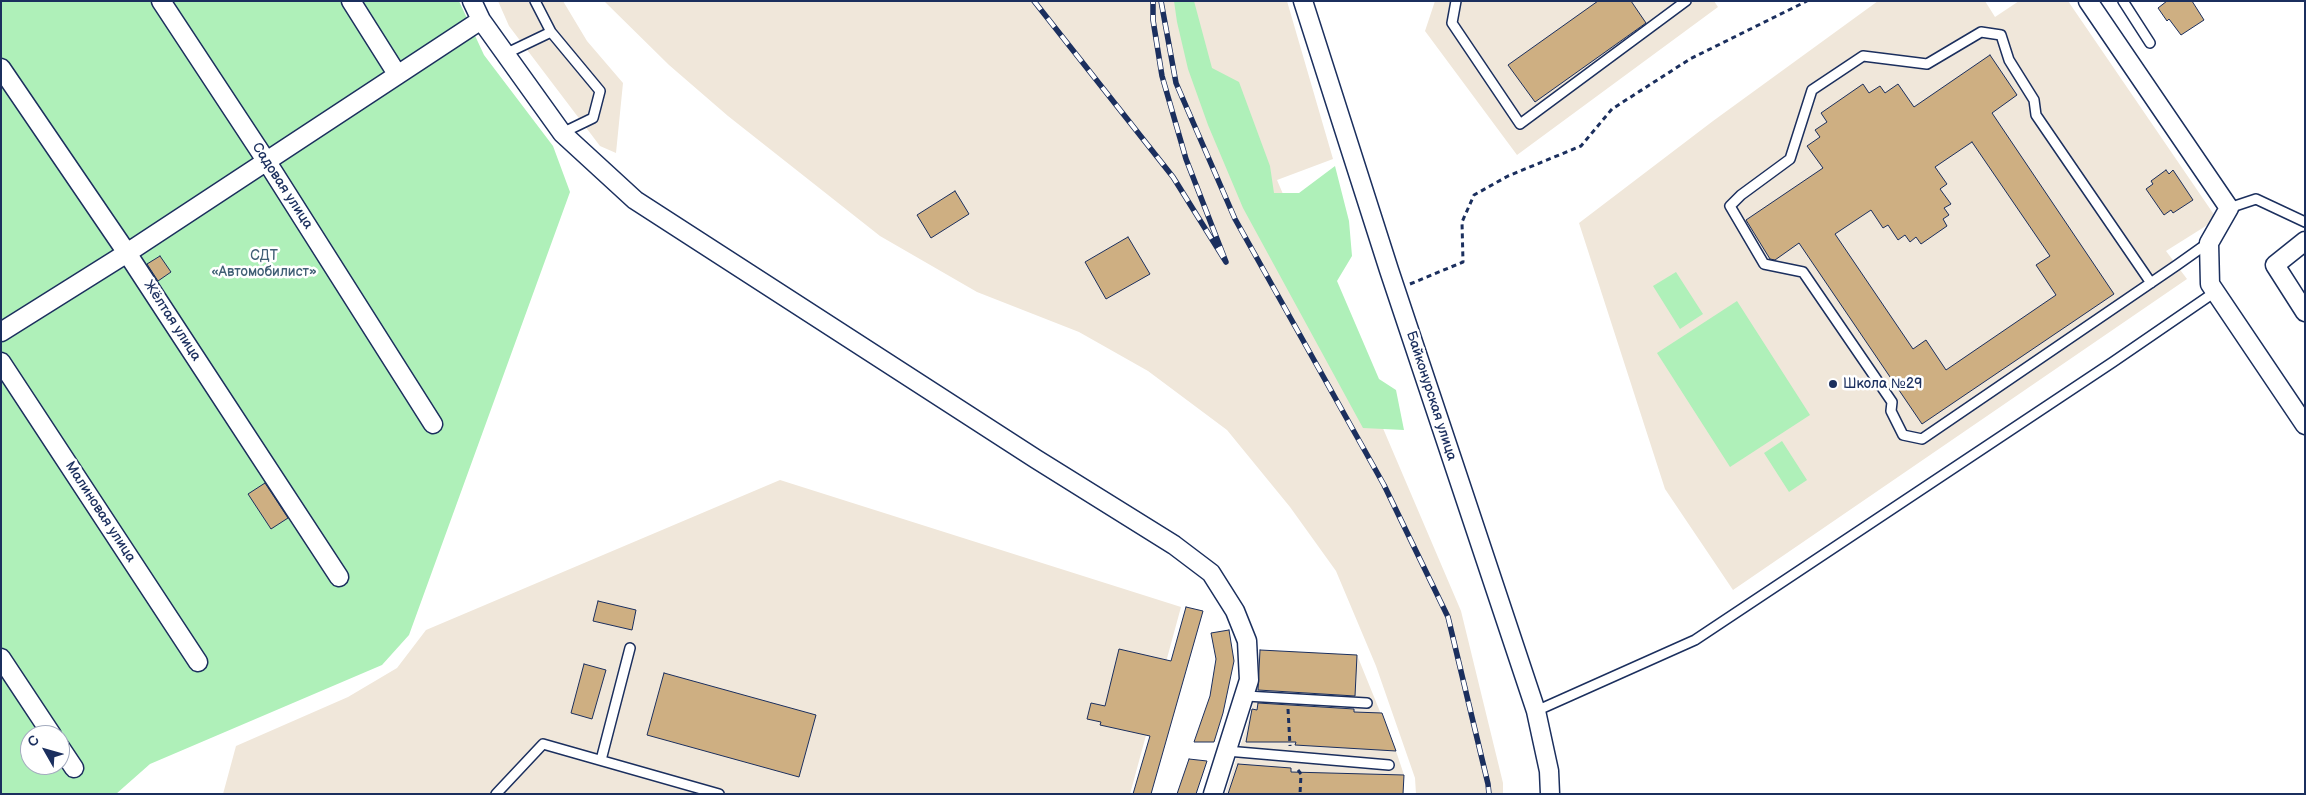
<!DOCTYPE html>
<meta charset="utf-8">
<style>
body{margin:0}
#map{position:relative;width:2306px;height:795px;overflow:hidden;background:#fff;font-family:"Balsamiq Sans",sans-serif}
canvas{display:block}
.frame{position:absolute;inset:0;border:2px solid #1b2f5e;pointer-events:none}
.north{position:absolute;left:20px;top:725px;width:50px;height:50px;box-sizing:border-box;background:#fff;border:1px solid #a4acbf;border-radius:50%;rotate:308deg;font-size:14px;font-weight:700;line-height:20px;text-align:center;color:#1b2f5e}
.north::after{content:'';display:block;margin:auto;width:18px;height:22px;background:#1b2f5e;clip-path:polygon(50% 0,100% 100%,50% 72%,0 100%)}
</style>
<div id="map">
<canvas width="2306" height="795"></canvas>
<div class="frame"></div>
<div class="north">С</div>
</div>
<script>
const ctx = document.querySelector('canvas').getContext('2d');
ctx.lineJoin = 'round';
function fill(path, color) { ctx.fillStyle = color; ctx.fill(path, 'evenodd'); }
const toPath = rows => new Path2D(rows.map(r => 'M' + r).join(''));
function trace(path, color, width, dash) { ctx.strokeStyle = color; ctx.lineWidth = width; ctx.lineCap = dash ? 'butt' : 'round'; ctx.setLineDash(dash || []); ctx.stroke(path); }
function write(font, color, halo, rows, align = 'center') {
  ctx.font = font + ' "Balsamiq Sans",sans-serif'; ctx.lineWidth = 5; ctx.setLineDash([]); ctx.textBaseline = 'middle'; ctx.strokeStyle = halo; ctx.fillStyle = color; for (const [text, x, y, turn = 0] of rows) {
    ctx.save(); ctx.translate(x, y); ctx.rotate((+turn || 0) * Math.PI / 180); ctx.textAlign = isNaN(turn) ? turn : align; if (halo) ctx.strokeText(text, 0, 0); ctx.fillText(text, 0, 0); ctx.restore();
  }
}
fill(toPath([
 [498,1,563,1,587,41,623,83,616,153,600,146,509,26],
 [604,1,1287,1,1333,159,1277,180,1461,611,1503,783,1503,794,1416,794,1415,778,1376,666,1336,571,1290,507,1227,430,1148,371,1079,332,977,292,880,236,728,116,669,65],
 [1435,1,1714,1,1718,7,1517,155,1425,31],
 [1878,1,1985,1,1995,17,2019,1,2068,1,2217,219,2166,251,2187,279,1733,590,1665,489,1579,223,1713,121],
 [780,480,1181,607,1130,794,223,794,236,746,348,697,397,668,426,630],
 [1260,650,1357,655,1396,751,1404,775,1403,794,1225,794,1252,709]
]), '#f0e7da');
fill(toPath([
 [1,1,459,1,484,55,553,146,570,192,409,635,382,665,150,764,116,794,1,794],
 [30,735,60,735,60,765,30,765],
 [1174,1,1194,1,1212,68,1239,82,1270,166,1274,193,1299,193,1335,166,1349,221,1352,256,1337,281,1379,379,1396,390,1404,430,1363,428,1243,208,1208,125,1188,69,1177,22],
 [1676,272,1703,314,1680,329,1653,286],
 [1737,301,1810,415,1730,467,1657,353],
 [1782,441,1807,480,1789,492,1764,453]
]), '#aff0b9');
const building = toPath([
 [1598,1,1631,1,1646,23,1535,102,1508,65,1598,1],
 [2167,1,2192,1,2204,20,2181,35,2169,19,2167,21,2158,8,2167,1],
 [1990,55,2017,95,1992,113,2114,294,1922,424,1799,243,1775,260,1770,259,1746,220,1823,168,1807,146,1820,137,1815,130,1827,122,1821,113,1863,84,1869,93,1880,86,1885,93,1898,84,1914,107,1990,55],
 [1972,142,2050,256,2036,265,2056,295,1946,370,1926,340,1913,349,1835,234,1871,210,1883,228,1888,225,1898,240,1905,235,1910,242,1916,237,1921,244,1947,226,1943,219,1949,215,1944,208,1951,204,1940,189,1947,184,1935,167,1972,142],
 [2166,170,2169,174,2173,170,2193,200,2173,213,2171,210,2164,215,2146,189,2153,184,2151,181,2166,170],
 [955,191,969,214,931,238,917,215,955,191],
 [1128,237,1150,274,1106,299,1085,262,1128,237],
 [160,256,171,272,158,281,147,264,160,256],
 [265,483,288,518,271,529,248,494,265,483],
 [598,601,636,610,632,630,593,621,598,601],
 [1186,607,1203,611,1151,794,1133,794,1150,736,1100,725,1101,722,1087,719,1091,703,1105,706,1119,649,1171,661,1186,607],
 [1229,630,1234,661,1223,713,1214,742,1194,742,1210,696,1216,659,1211,633,1229,630],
 [1260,650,1357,655,1355,696,1258,690,1260,650],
 [584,664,606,670,592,719,571,713,584,664],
 [664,673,816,715,799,777,647,735,664,673],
 [1258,703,1354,709,1354,712,1382,713,1396,751,1295,745,1296,742,1246,742,1252,709,1257,710,1258,703],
 [1189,759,1207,761,1196,794,1177,794,1189,759],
 [1238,764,1291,768,1291,772,1404,775,1403,794,1228,794,1238,764]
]);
fill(building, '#ceaf82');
trace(building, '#1b2f5e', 1);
const service = toPath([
 [535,1,551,32,600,91,593,118,562,133],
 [1456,1,1452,23,1520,124,1686,1],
 [2123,1,2150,43],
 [505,54,551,32],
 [2229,208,2256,199,2305,222],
 [2151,283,2036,115,2034,100,2009,60,2001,35,1981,32,1927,64,1863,56,1812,90,1790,159,1741,195,1730,206,1764,264,1803,272,1892,402,1891,411,1903,435,1922,439,2177,265,2208,243],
 [1246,696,1367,703],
 [1536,711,1695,640,2113,362,2215,292],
 [1227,751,1389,765],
 [601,760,630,648],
 [496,794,543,744,719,794]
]);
const minor = toPath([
 [161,1,267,162,433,424],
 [351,1,397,74],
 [472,1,481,20,562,133,635,200,1036,459,1174,545,1211,573,1235,611,1247,641,1249,680,1213,794],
 [1303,1,1389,270,1536,711,1549,771,1550,794],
 [2088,1,2229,208,2209,243,2210,284,2305,425],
 [1,68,127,253,339,577],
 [2305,241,2275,265,2305,312],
 [1,332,127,253,481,20],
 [1,362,198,662],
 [1,658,52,735],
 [60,747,74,768]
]);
trace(service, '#1b2f5e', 12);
trace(minor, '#1b2f5e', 21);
trace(toPath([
 [1410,284,1463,262,1462,222,1474,195,1508,176,1581,146,1612,109,1690,59,1807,1],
 [1288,709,1290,746],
 [1298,770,1301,774,1300,794]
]), '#1b2f5e', 3, [5, 4]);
trace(service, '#fff', 9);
trace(minor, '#fff', 18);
const rail = toPath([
 [1034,1,1173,177,1226,262,1186,159,1162,76,1153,20,1153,1],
 [1161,1,1176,83,1235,219,1384,485,1448,617,1488,784,1489,794]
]);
trace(rail, '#1b2f5e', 5.5);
trace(rail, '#fff', 4, [11]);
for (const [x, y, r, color] of [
 [1833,384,5,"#1b2f5e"]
]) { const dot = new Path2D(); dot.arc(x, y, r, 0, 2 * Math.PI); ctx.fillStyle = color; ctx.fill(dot); trace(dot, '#fff', 2); }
write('14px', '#1b2f5e', '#fff', [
 ["Садовая улица",282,186,57],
 ["Жёлтая улица",172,321,57],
 ["Байконурская улица",1431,396,72],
 ["Малиновая улица",100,512,57]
]);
write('14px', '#405f75', '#fff', [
 ["СДТ",264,256],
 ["«Автомобилист»",264,272]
]);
write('14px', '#1b2f5e', '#fff', [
 ["Школа №29",1843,384]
], 'left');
</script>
